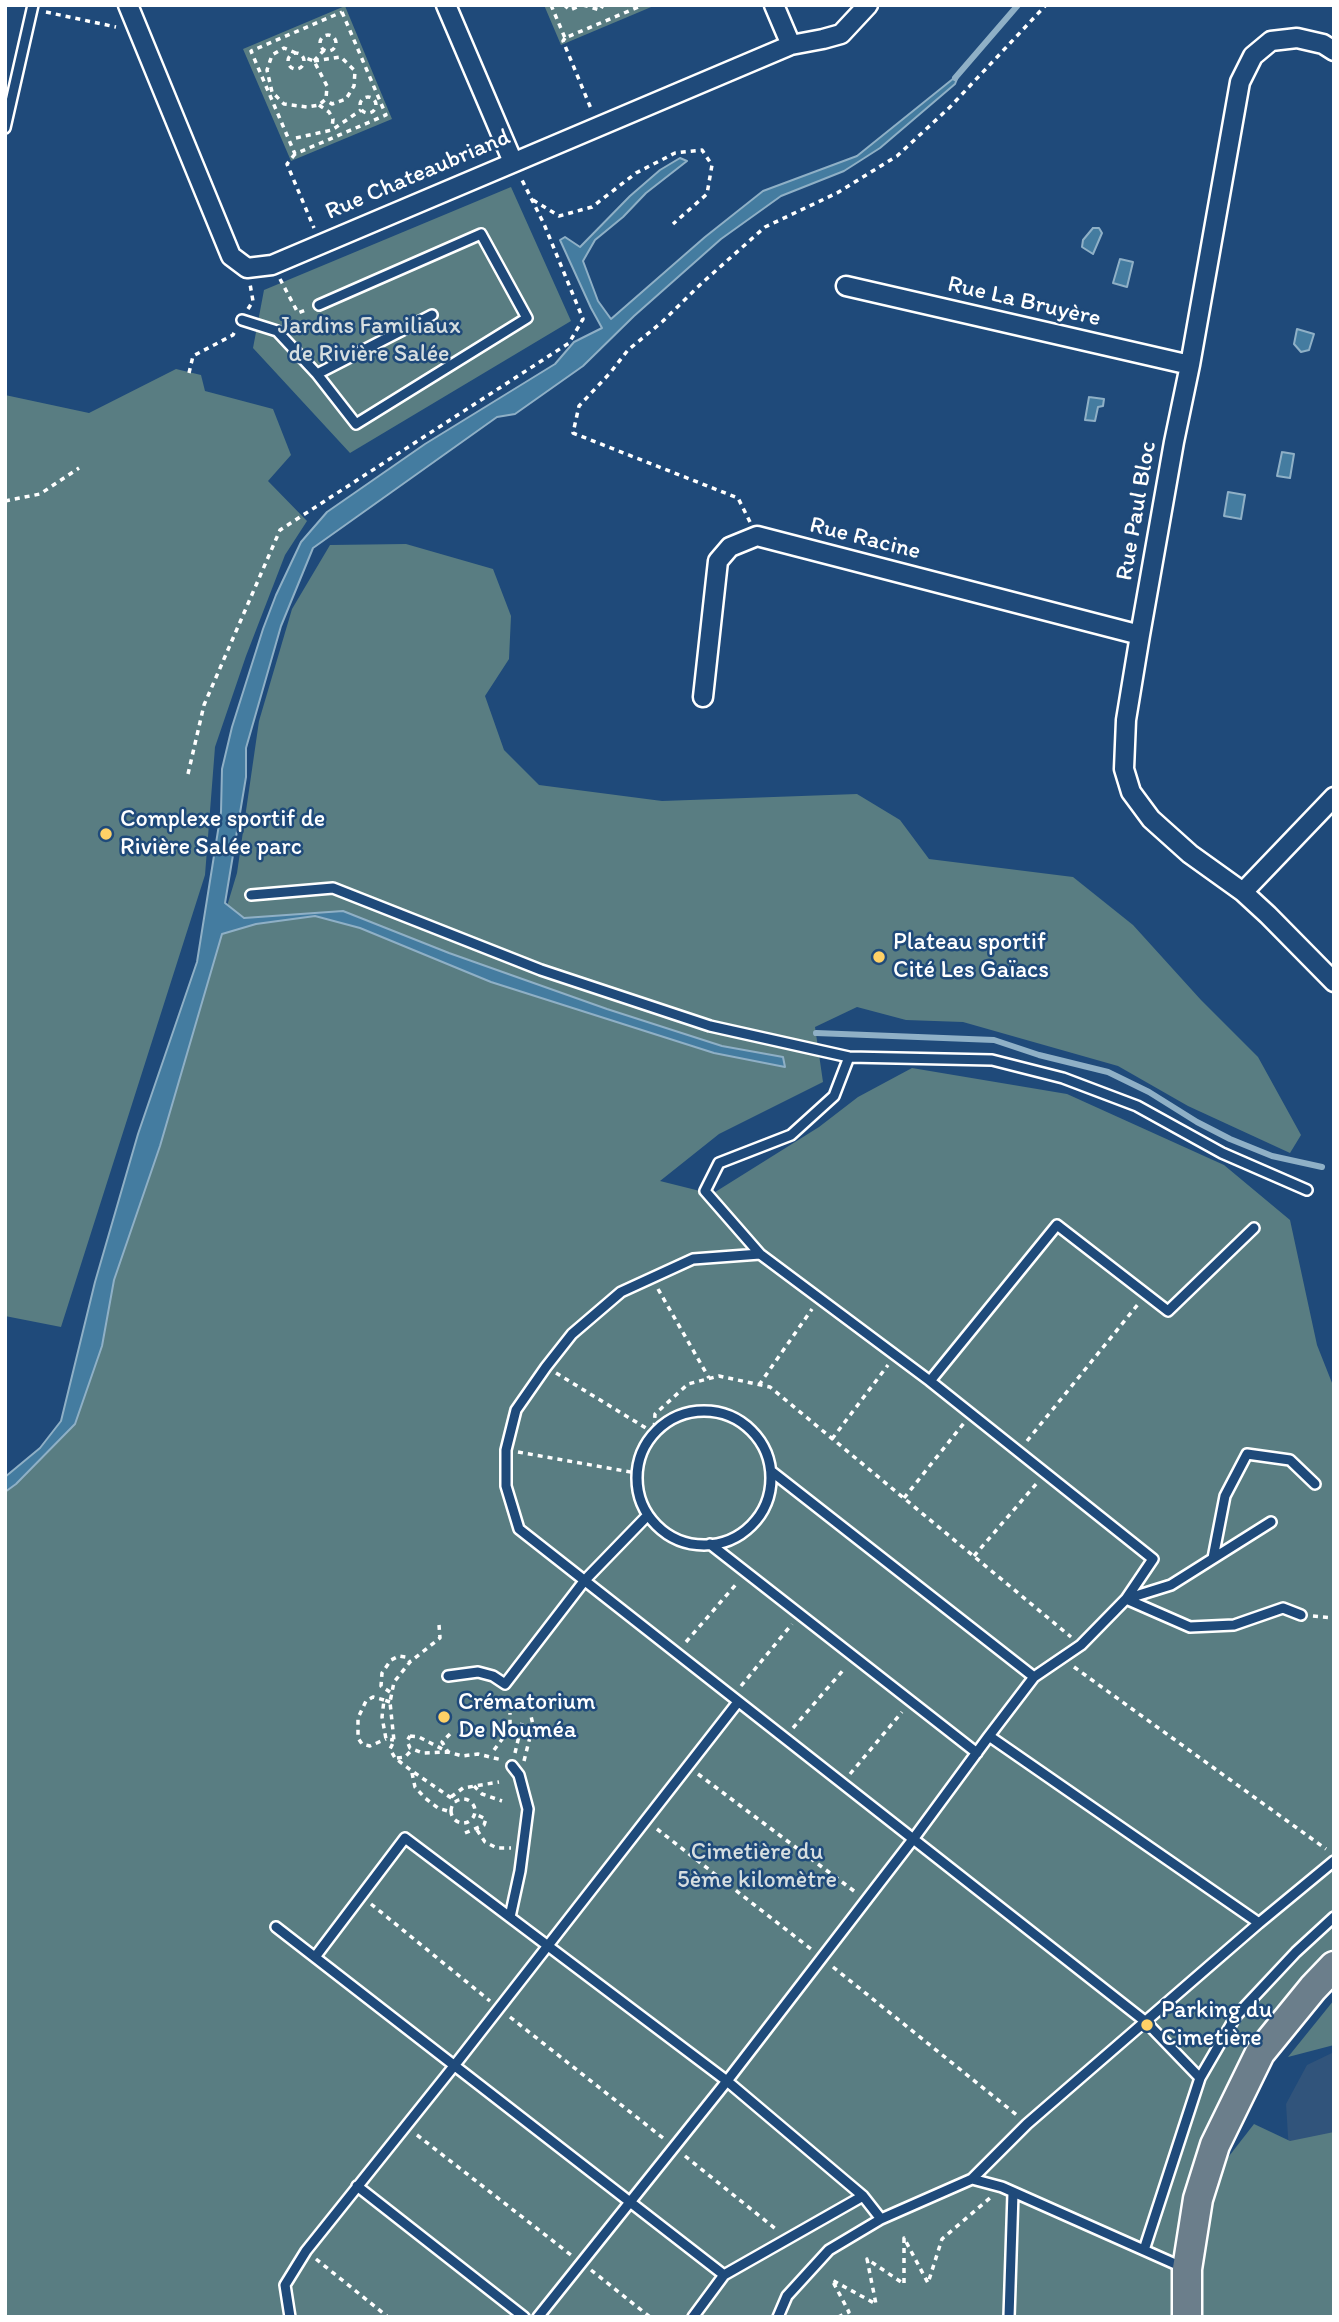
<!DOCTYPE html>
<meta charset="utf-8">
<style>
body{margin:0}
#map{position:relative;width:1339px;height:2322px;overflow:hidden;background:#1f4a7a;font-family:Itim,sans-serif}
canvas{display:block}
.frame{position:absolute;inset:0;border:7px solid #fff;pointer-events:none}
</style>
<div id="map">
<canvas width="1339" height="2322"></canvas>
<div class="frame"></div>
</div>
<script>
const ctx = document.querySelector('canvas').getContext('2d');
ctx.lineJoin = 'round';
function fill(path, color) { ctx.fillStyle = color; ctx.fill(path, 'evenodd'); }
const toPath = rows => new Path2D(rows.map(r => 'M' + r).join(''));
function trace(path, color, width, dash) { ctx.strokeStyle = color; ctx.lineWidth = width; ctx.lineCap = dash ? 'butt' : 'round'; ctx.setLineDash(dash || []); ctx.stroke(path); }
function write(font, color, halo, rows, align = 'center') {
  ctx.font = font + ' Itim,sans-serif'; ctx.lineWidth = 5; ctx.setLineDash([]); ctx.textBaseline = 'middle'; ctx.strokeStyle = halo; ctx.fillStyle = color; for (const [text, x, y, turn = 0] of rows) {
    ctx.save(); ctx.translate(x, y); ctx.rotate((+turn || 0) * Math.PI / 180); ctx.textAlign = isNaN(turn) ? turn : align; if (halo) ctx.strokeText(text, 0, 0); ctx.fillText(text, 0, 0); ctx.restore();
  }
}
fill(toPath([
 [1334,2052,1334,2143,1289,2152,1286,2104,1307,2065]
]), '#31547b');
fill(toPath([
 [544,5,656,5,561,45],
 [345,6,392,119,291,161,243,49],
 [511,187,571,321,350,453,253,348,264,290],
 [176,369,201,375,205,391,273,409,291,455,268,481,307,521,285,555,246,656,215,747,205,875,61,1327,5,1316,5,395,89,413],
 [406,544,493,569,511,616,509,659,485,696,504,750,539,785,662,801,857,794,900,820,929,859,1073,877,1133,925,1201,1000,1258,1057,1301,1135,1290,1153,1188,1106,1118,1066,963,1022,906,1020,857,1007,815,1027,823,1082,719,1134,660,1181,712,1194,819,1127,858,1097,912,1068,1067,1094,1224,1165,1290,1220,1317,1345,1334,1388,1334,1966,1260,2053,1189,2265,1212,2207,1226,2160,1254,2124,1290,2141,1334,2132,1334,2317,5,2317,5,1491,72,1419,237,873,259,721,292,609,330,545],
 [1334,2000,1334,2045,1288,2057]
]), '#597d82');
const water = toPath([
 [959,74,955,84,880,148,844,171,781,196,721,239,634,316,583,366,515,414,497,417,313,548,281,626,246,748,246,777,225,903,244,918,343,911,449,953,607,1009,722,1046,783,1057,785,1067,714,1053,491,982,360,928,315,916,256,924,222,934,160,1146,114,1280,102,1346,75,1424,16,1484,5,1492,5,1477,40,1448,61,1421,95,1282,138,1134,197,962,221,812,222,769,232,727,263,629,276,595,301,542,327,512,425,444,555,364,574,342,602,328,591,308,560,240,565,237,580,247,630,196,660,170,680,158,687,161,646,193,623,217,595,240,583,261,598,301,611,319,705,237,763,191,857,156,959,74],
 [1093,228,1099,228,1102,233,1093,254,1082,247,1083,240,1093,228],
 [1120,259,1133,262,1127,287,1113,283,1120,259],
 [1297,329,1314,334,1309,350,1301,352,1294,344,1297,329],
 [1089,397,1104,399,1103,406,1098,407,1095,421,1085,420,1089,397],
 [1282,452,1294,454,1290,478,1277,476,1282,452],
 [1228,492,1245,495,1241,519,1224,516,1228,492]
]);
fill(water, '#447ca0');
trace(water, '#8fb0c6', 2);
trace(toPath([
 [955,78,1018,5],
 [816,1033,994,1040,1039,1055,1108,1072,1149,1092,1197,1122,1230,1139,1272,1156,1322,1167]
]), '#8fb0c6', 6);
const lane = toPath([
 [5,128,33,5],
 [242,320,277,331,317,374,356,424,527,318,481,234,319,305],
 [317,374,432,315],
 [251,895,333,888,541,970,710,1026,849,1057,992,1060,1063,1078,1137,1106,1222,1153,1307,1190],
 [760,1254,705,1191,719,1163,791,1135,834,1096,849,1057],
 [930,1381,1057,1225,1168,1311,1254,1228],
 '637 1478a67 67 0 1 1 134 0a67 67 0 1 1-134 0Z',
 [771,1471,1034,1677],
 [710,1544,977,1753],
 [1213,1558,1225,1496,1247,1454,1290,1460,1315,1484],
 [448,1676,478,1672,493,1676,505,1684,585,1580,648,1515],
 [510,1917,520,1871,528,1809,519,1775,512,1766],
 [1259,1923,989,1736,1034,1677,1081,1645,1126,1599,1171,1585,1271,1522],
 [276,1927,724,2275],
 [315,1957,405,1838,727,2081,863,2196,881,2219],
 [1200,2078,1236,2016,1296,1952,1334,1917],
 [357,2186,524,2317],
 [1144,2250,1200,2078,1146,2022,519,1529,506,1486,506,1450,516,1410,546,1367,572,1334,621,1292,693,1259,760,1254,930,1381,1153,1559,1126,1599,1190,1627,1234,1625,1283,1608,1301,1615],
 [1182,2267,1002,2187,972,2179,1027,2124,1259,1923,1334,1861],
 [290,2317,285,2285,306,2251,454,2066,738,1702],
 [538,2317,727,2081,914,1838,989,1736],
 [693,2317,724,2275,863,2196],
 [778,2317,787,2296,829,2250,881,2219,972,2179],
 [1009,2317,1013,2193]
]);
const street = toPath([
 [128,5,231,256,247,268,272,265,791,45,823,39,841,34,868,5],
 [446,5,513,162],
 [774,5,791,45],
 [1334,51,1323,44,1297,38,1271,41,1253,56,1240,82,1190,365,1174,442,1140,635,1126,720,1124,769,1131,792,1151,819,1190,854,1243,892,1268,915,1334,982],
 [846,286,1190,365],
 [703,697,718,561,730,547,757,536,1140,635],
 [1243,892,1334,797]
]);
const primary = toPath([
 [1187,2317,1187,2269,1198,2199,1215,2145,1260,2053,1313,1988,1334,1966]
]);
trace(lane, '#fff', 14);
trace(street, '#fff', 23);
trace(primary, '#fff', 33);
trace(toPath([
 [551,5,565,38,643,5],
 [564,5,570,10,582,5],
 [583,5,600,10,603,5],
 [46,12,116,27],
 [342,12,386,115,295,154,251,51,342,12],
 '320 43a8 8 0 1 1 16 0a8 8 0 1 1-16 0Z',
 [565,38,563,41,592,111],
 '288 61a8 8 0 1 1 16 0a8 8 0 1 1-16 0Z',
 [296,53,284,48,272,55,267,70,272,92,284,104,307,107,319,105,326,99,327,86,314,61,303,57],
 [314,61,341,57,355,71,354,86,346,99,332,104,326,100],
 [314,61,324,50],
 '360 105a8 8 0 1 1 16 0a8 8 0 1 1-16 0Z',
 [319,105,329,112,333,119,332,128],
 [296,138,332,130,361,110],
 [295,154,287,164,314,228],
 [533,200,559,216,592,207,636,173,675,153,702,150,712,165,707,194,673,224],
 [280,279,298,313,306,310],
 [248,309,253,301,250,284],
 [189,373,193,356,233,335,235,331],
 [5,501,40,494,79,468],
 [750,522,738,498,573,433,579,406,610,373,628,350,662,322,702,283,765,227,837,193,897,156,950,107,1046,5],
 [188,774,204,705,280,530,569,343,583,319,544,224,522,180],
 [658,1289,709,1378],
 [556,1373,654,1433,655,1414,688,1384,719,1376,770,1387,1071,1637],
 [759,1385,812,1309],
 [832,1439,888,1365],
 [1027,1441,1139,1303],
 [518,1452,636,1473],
 [904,1498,964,1423],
 [974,1556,1037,1483],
 [1313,1616,1334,1618],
 [439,1625,440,1638,410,1662,394,1682,390,1702,394,1741,390,1749,395,1758,412,1771,457,1802],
 [686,1642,738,1582],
 [1074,1667,1326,1849],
 [741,1686,792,1624],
 [390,1692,381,1686,382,1673,391,1660,399,1656,406,1657,410,1662],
 [384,1700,373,1697,366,1701,358,1718,358,1738,362,1744,370,1746,386,1739],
 [390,1702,384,1700,382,1717,386,1739,394,1740],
 [793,1728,845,1668],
 [450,1734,442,1742,448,1752,462,1756,478,1754,502,1760],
 [410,1736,419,1737,448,1752,423,1753,410,1748,407,1741,410,1736],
 [494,1750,506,1734,510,1725,510,1713],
 [515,1753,522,1723],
 [397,1758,405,1757,410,1752,410,1748],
 [524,1761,533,1725,531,1716],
 [412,1773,415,1787,425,1798,438,1808,451,1812],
 [698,1774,854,1891],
 [850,1774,902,1712],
 [474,1786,482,1794,502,1801],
 [451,1797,463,1788,499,1782],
 '451 1811a12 12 0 1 1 24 0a12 12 0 1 1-24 0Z',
 [657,1829,811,1949],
 [477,1830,485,1842,497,1848,511,1848],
 [465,1833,484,1825,486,1819,475,1814],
 [371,1904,490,2001],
 [833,1967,1018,2116],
 [510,2017,663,2138],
 [417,2135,571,2255],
 [685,2156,777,2230],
 [316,2259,388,2317],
 [591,2270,650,2317],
 [838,2317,849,2312,832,2280,876,2304,867,2259,904,2284,904,2238,928,2283,942,2239,990,2198]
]), '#fff', 3.5, [5, 5]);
trace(lane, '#1f4a7a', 9);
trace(street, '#1f4a7a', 18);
trace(primary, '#6b7e8b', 28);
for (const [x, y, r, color] of [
 [106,834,7,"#ffd166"],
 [879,957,7,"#ffd166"],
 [444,1717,7,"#ffd166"],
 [1147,2025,7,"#ffd166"]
]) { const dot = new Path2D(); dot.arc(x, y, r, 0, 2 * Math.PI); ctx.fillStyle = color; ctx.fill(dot); trace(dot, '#1f4a7a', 2.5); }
write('24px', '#fff', '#1f4a7a', [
 ["Rue Chateaubriand",418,175,-23],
 ["Rue La Bruyère",1024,302,13],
 ["Rue Paul Bloc",1137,511,-80],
 ["Rue Racine",865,539,14]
]);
write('24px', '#d6dee0', '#1f4a7a', [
 ["Jardins Familiaux",369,327],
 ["de Rivière Salée",369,355],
 ["Cimetière du",757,1853],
 ["5ème kilomètre",757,1881]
]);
write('24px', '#fff', '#1f4a7a', [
 ["Complexe sportif de",120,820],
 ["Rivière Salée parc",120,848],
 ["Plateau sportif",893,943],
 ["Cité Les Gaïacs",893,971],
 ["Crématorium",458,1703],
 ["De Nouméa",458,1731],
 ["Parking du",1161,2011],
 ["Cimetière",1161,2039]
], 'left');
</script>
